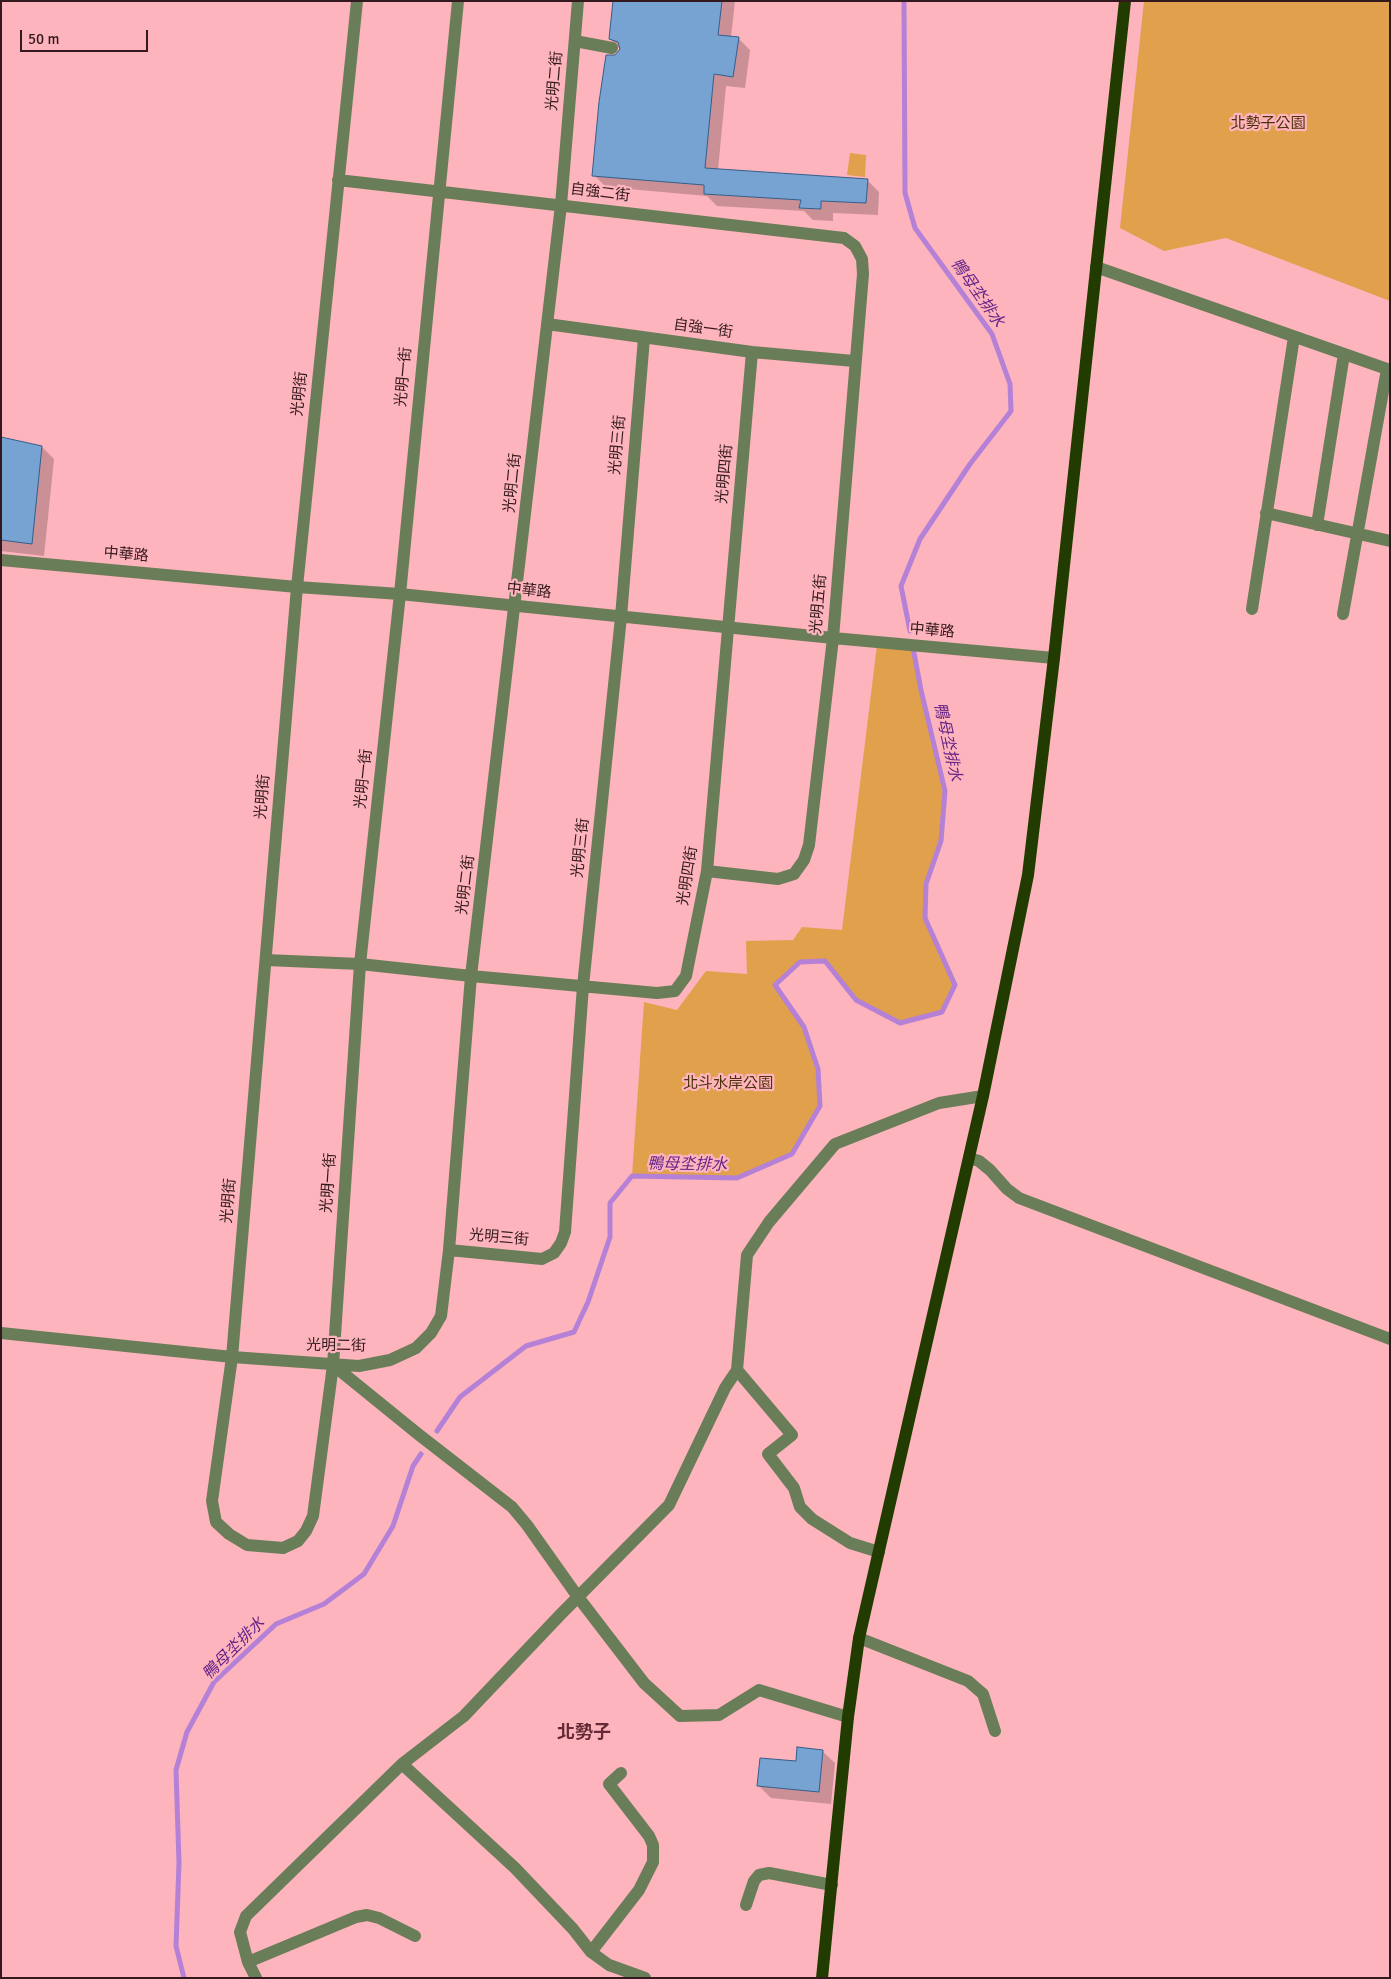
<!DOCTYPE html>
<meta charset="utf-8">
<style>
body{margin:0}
#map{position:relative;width:1391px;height:1979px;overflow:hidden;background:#fdb4bc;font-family:Signika,sans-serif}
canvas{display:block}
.frame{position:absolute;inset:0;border:2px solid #33191d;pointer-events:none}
.scale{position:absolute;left:20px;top:30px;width:128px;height:22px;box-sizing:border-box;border:2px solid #33191d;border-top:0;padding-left:6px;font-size:15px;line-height:18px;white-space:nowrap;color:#33191d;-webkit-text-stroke:4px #fdb4bc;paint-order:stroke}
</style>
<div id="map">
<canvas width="1391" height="1979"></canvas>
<div class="frame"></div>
<div class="scale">50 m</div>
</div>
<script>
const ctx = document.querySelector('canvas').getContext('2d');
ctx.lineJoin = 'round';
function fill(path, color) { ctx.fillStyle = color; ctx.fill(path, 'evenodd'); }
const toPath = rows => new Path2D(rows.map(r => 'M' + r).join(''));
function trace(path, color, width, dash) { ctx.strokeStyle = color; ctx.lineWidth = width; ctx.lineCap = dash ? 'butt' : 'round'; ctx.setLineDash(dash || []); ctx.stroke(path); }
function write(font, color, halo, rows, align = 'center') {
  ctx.font = font + ' Signika,"Noto Sans TC",sans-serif'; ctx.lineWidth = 4.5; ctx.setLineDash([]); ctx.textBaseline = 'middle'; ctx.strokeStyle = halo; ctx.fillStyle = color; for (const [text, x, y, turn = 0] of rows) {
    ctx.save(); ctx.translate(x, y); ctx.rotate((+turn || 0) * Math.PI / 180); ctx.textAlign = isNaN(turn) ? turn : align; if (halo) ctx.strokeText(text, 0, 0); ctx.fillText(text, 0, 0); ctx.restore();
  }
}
fill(toPath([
 [1144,1,1390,1,1390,301,1226,238,1164,251,1120,228],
 [850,153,866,155,865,177,847,175],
 [877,645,913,648,945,791,941,839,926,886,925,918,955,985,942,1012,900,1021,856,1000,825,961,800,962,775,985,804,1027,818,1078,820,1106,792,1154,737,1178,632,1176,644,1002,677,1010,706,971,747,974,746,941,793,940,802,927,842,930]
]), '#e1a04b');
fill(toPath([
 [614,1,735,1,731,37,738,38,750,50,745,88,726,86,718,170,867,180,879,192,878,215,833,213,833,221,813,220,804,211,717,206,707,196,606,187,594,175,616,57,621,50,610,39],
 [1,438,42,447,54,459,44,556,1,551],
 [822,1751,835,1763,831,1804,771,1798,759,1786,797,1763]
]), '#0003');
trace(toPath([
 [904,1,905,193,915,228,992,334,1010,384,1011,411,970,464,920,539,901,586,910,631],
 [437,1431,460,1397,526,1346,574,1332,588,1302,610,1237,610,1203,632,1176,737,1178,792,1154,820,1106,818,1069,804,1027,775,985,800,962,825,961,856,1000,900,1023,942,1012,955,985,925,918,926,884,941,841,945,791,921,690,913,648],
 [184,1978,176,1946,179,1863,176,1770,187,1732,214,1682,276,1624,324,1604,364,1574,393,1526,413,1466,421,1454]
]), '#b581d6', 5);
const building = toPath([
 [613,1,722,1,718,35,739,37,733,77,714,74,705,168,868,179,866,203,821,201,821,209,799,208,801,200,704,194,704,185,592,176,599,102,606,55,615,55,620,49,618,42,609,39,613,1],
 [1,437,42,446,32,544,1,540,1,437],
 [797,1747,823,1750,819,1792,757,1786,760,1758,796,1761,797,1747]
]);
fill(building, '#77a3d3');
trace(building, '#345e8a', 1);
trace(toPath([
 [357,1,297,587,232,1357,212,1501,216,1522,229,1534,247,1545,283,1548,298,1541,306,1531,313,1516,333,1365,360,964,400,594,458,1],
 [575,41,612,48],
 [338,180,844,238,855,246,862,259,863,274,833,638,809,845,804,860,794,874,778,879,707,871],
 [1096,267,1390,370],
 [547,324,752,352,854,361],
 [1266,513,1390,541],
 [1317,525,1344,354],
 [1,560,297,587,400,594,833,638,1054,658],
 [1252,609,1294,337],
 [1343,614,1387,369],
 [266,960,360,964,471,976,657,993,675,991,686,976,707,871,752,352],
 [969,1158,979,1161,990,1170,1007,1189,1019,1198,1390,1339],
 [449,1250,542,1259,554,1253,561,1243,565,1232,583,986,621,617,644,338],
 [1,1333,232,1357,359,1366,390,1360,416,1348,431,1333,441,1316,449,1250,471,976,561,205,578,1],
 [333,1365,418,1434,512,1507,527,1525,578,1597,644,1683,680,1716,719,1715,759,1690,848,1717],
 [737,1370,792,1435,768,1454,794,1488,800,1507,812,1519,850,1543,879,1552],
 [859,1638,968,1681,983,1694,995,1731],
 [402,1764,515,1868,573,1929,591,1952,609,1965,645,1978],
 [746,1905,754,1881,759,1875,769,1873,832,1885],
 [591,1952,639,1890,653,1862,653,1845,649,1836,609,1784,621,1773],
 [248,1962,356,1917,367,1915,379,1918,415,1936],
 [256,1978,248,1962,240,1932,246,1916,402,1764,464,1716,561,1614,669,1505,725,1388,737,1370,747,1255,769,1222,835,1144,939,1103,983,1096]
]), '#697d58', 12);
trace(toPath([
 [822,1978,848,1717,859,1638,983,1096,1028,875,1054,658,1125,1]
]), '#213b00', 12);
write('15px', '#33191d', '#fdb4bc', [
 ["光明二街",555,81,-85],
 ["自強二街",600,193,7],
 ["自強一街",703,329,8],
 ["光明一街",404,377,-85],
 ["光明街",300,394,-84],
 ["光明三街",618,445,-85],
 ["光明四街",725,474,-85],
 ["光明二街",513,483,-84],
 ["中華路",126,555,5],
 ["中華路",529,591,6],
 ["光明五街",819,604,-85],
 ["中華路",932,631,5],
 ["光明一街",364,779,-84],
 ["光明街",263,797,-85],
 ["光明三街",581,848,-84],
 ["光明四街",688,876,-81],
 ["光明二街",466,885,-83],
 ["光明一街",329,1183,-86],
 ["光明街",229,1201,-85],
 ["光明三街",499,1238,5],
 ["光明二街",336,1346,1]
]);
write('15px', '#4c3109', '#fdb4bc', [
 ["北勢子公園",1268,124],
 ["北斗水岸公園",728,1084]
]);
write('italic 16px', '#662388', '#fdb4bc', [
 ["鴨母坔排水",977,293,55],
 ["鴨母坔排水",947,742,78],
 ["鴨母坔排水",687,1165,1],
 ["鴨母坔排水",234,1649,-45]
]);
write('bold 18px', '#652a35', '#fdb4bc', [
 ["北勢子",584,1733]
]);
</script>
